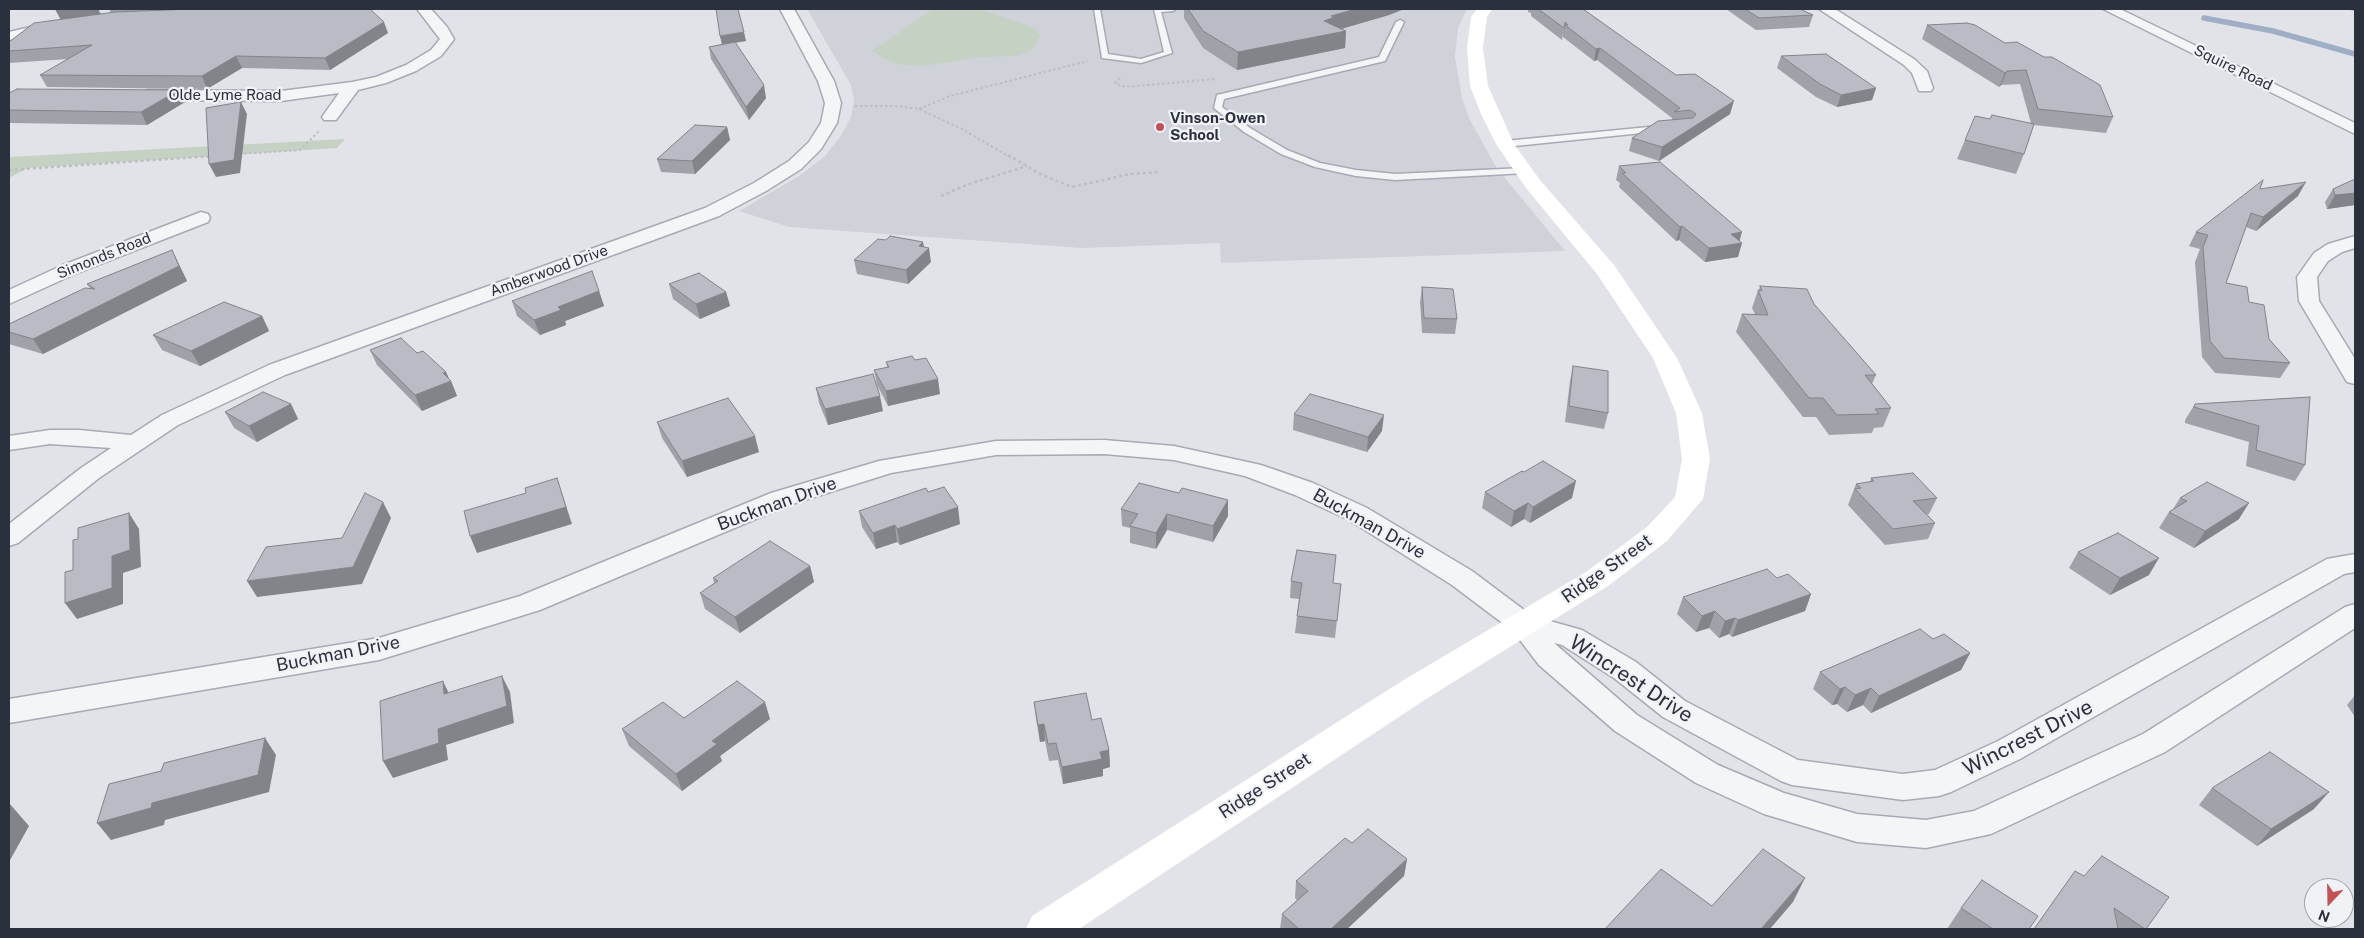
<!DOCTYPE html>
<style>
body{margin:0}
#map{position:relative;width:2364px;height:938px;overflow:hidden;background:#e1e3e9;font-family:"Public Sans",sans-serif}
canvas{display:block}
.frame{position:absolute;inset:0;border:10px solid #2b303f;pointer-events:none}
.north{position:absolute;left:2304px;top:878px;width:50px;height:50px;box-sizing:border-box;background:#f1f2f6;border:1px solid #a2a4ad;border-radius:50%;rotate:201deg;font-size:14px;font-weight:700;line-height:20px;text-align:center;color:#2b303f}
.north::after{content:'';display:block;margin:auto;width:18px;height:22px;background:#c15357;clip-path:polygon(50% 0,100% 100%,50% 72%,0 100%)}
</style>
<div id="map">
<canvas width="2364" height="938"></canvas>
<div class="frame"></div>
<div class="north">N</div>
</div>
<script>
const ctx = document.querySelector('canvas').getContext('2d');
ctx.lineJoin = 'round';
function fill(path, color) { ctx.fillStyle = color; ctx.fill(path, 'evenodd'); }
const toPath = rows => new Path2D(rows.map(r => 'M' + r).join(''));
function trace(path, color, width, dash) { ctx.strokeStyle = color; ctx.lineWidth = width; ctx.lineCap = dash ? 'butt' : 'round'; ctx.setLineDash(dash || []); ctx.stroke(path); }
function write(font, color, halo, rows, align = 'center') {
  ctx.font = font + ' "Public Sans",sans-serif'; ctx.lineWidth = 4.5; ctx.setLineDash([]); ctx.textBaseline = 'middle'; ctx.strokeStyle = halo; ctx.fillStyle = color; for (const [text, x, y, turn = 0] of rows) {
    ctx.save(); ctx.translate(x, y); ctx.rotate((+turn || 0) * Math.PI / 180); ctx.textAlign = isNaN(turn) ? turn : align; if (halo) ctx.strokeText(text, 0, 0); ctx.fillText(text, 0, 0); ctx.restore();
  }
}
fill(toPath([
 [807,9,1467,9,1458,28,1455,57,1462,98,1469,118,1496,167,1565,251,1221,263,1220,243,1083,248,789,227,739,211,799,176,824,157,841,136,851,117,854,101,851,85]
]), '#d0d2da');
fill(toPath([
 [933,9,980,9,1034,28,1041,35,1032,50,1017,56,980,57,923,66,904,65,888,61,872,51],
 [345,139,337,148,28,168,9,178,9,157]
]), '#c5d2c3');
trace(toPath([
 [2204,18,2273,31,2355,54]
]), '#a0aec5', 5.5);
const lane = toPath([
 [1094,9,1100,9,1108,54,1141,59,1164,52,1154,9,1176,9,1173,11,1161,12,1172,53,1141,63,1102,58,1094,9],
 [1400,20,1404,22,1385,61,1224,99,1222,107,1250,128,1287,150,1320,163,1356,170,1395,174,1524,168,1528,171,1527,173,1395,180,1356,176,1315,167,1281,154,1244,132,1214,108,1217,95,1379,57,1396,22,1400,20],
 [1659,126,1663,129,1662,131,1505,147,1501,144,1505,141,1659,126]
]);
const street = toPath([
 [417,9,431,9,447,27,454,39,452,42,441,56,416,71,386,83,358,90,336,120,324,120,322,117,339,93,281,101,147,100,139,95,147,90,281,91,352,82,376,77,406,65,431,50,440,39,417,9],
 [780,9,794,9,834,81,841,103,837,123,821,149,801,169,766,191,719,216,285,375,178,425,99,478,18,543,9,546,9,524,81,468,111,448,50,444,9,450,9,436,50,430,79,430,131,435,162,415,269,365,705,208,754,183,789,161,809,142,821,123,825,103,818,81,780,9],
 [1819,9,1835,9,1914,59,1927,71,1933,88,1931,91,1919,91,1912,73,1904,65,1819,9],
 [2103,9,2120,9,2355,123,2355,134,2103,9],
 [52,22,57,23,59,26,57,29,9,40,9,32,52,22],
 [201,212,208,214,210,218,208,222,77,273,9,304,9,290,63,265,201,212],
 [2355,236,2355,248,2342,252,2328,261,2317,277,2319,301,2355,359,2355,384,2347,382,2344,377,2299,301,2297,277,2314,253,2328,244,2355,236],
 [1104,440,1174,446,1261,465,1313,483,1367,508,1472,571,1532,616,1582,630,1636,662,1685,701,1798,760,1903,774,1935,770,1998,741,2327,559,2355,554,2355,572,2344,574,2020,759,1951,792,1939,796,1903,800,1792,785,1781,781,1663,717,1614,678,1562,645,1554,643,1637,715,1718,765,1784,793,1857,814,1926,820,1974,811,2143,734,2345,607,2355,604,2355,628,2165,752,1991,834,1926,848,1857,842,1764,814,1696,783,1615,731,1539,665,1513,631,1452,585,1349,520,1295,495,1245,476,1174,460,1104,454,996,455,891,473,789,505,540,610,379,660,9,723,9,699,379,638,520,596,771,493,879,461,996,441,1104,440]
]);
trace(lane, '#a7aab3', 3);
trace(street, '#a7aab3', 3);
trace(toPath([
 [1120,78,1115,83,1125,87,1215,79],
 [855,106,896,106,919,109,962,129,1010,157],
 [919,109,950,96,1088,61],
 [239,154,300,150,319,131],
 [206,157,213,156]
]), '#bcbec3', 2, [2.5, 2.5]);
trace(toPath([
 [1008,155,1040,174,1072,187,1130,174,1160,172],
 [9,170,213,156],
 [941,196,966,185,1027,166]
]), '#bcbec3', 2.5, [3, 3]);
fill(lane, '#f4f5f7');
fill(street, '#f4f5f7');
fill(toPath([
 [1477,9,1492,9,1487,17,1483,48,1488,86,1514,144,1540,180,1614,265,1677,358,1702,413,1710,459,1703,499,1667,541,1608,586,1426,699,1079,929,1026,929,1032,916,1402,681,1586,572,1647,527,1675,497,1682,459,1676,413,1653,358,1597,274,1526,188,1496,144,1481,114,1470,86,1467,48,1471,17,1477,9]
]), '#fff');
fill(toPath([
 [55,9,98,9,101,14,111,13,109,9,368,9,388,33,330,70,242,68,207,89,47,87,40,75,68,59,9,63,9,42,61,20],
 [1184,9,1404,9,1389,15,1341,29,1346,31,1345,48,1237,70,1203,48,1184,18],
 [1528,9,1583,9,1730,114,1659,161,1629,151,1632,138,1672,120,1672,118,1597,60,1594,61,1563,37,1563,34,1562,40,1531,16,1531,13,1528,12],
 [1726,9,1800,9,1813,15,1809,27,1756,30],
 [2350,9,2355,9,2355,11,2350,10],
 [1967,23,2113,117,2106,133,2034,125,2024,154,2016,174,1957,159,1965,140,1990,119,2031,123,2020,84,2001,85,1999,87,1922,39,1927,25],
 [720,36,746,41,735,43,766,98,749,120,711,59,709,47,722,44],
 [1781,56,1876,88,1872,100,1837,107,1816,97,1777,68],
 [9,93,185,102,147,125,9,123],
 [727,127,730,140,695,174,661,172,657,159],
 [1619,166,1740,241,1738,257,1705,262,1679,240,1676,241,1619,187,1620,183,1616,180],
 [2355,179,2355,205,2327,209,2325,202,2333,189],
 [2260,189,2298,196,2256,231,2246,227,2226,283,2249,302,2269,339,2290,363,2280,378,2215,373,2202,357,2195,262,2200,249,2189,246,2196,232],
 [924,247,931,262,908,284,857,274,854,260],
 [172,250,187,281,43,354,9,344,9,324,90,288,87,284],
 [669,284,726,292,730,306,700,319,673,299],
 [1760,286,1814,304,1876,375,1872,384,1891,408,1883,427,1874,428,1872,433,1829,435,1816,417,1803,417,1736,332,1742,314,1755,314,1752,308,1758,290,1759,290],
 [1422,287,1457,319,1455,334,1422,333,1420,302],
 [599,291,604,306,565,321,566,325,540,335,517,316,512,301],
 [262,316,269,331,200,366,162,350,153,335],
 [370,350,417,353,446,372,449,379,451,381,457,396,422,411,377,365],
 [915,360,940,394,888,406,877,385,874,370,887,367,886,362],
 [1573,366,1608,413,1604,429,1565,422,1570,381],
 [816,388,883,411,828,425,819,403],
 [2310,397,2305,465,2295,481,2246,466,2249,442,2185,423,2185,420,2195,404],
 [291,404,298,419,257,442,234,428,225,412],
 [1294,414,1382,431,1367,452,1293,430],
 [657,422,759,452,687,477,662,438],
 [1871,478,1937,498,1929,514,1927,514,1935,523,1928,539,1885,545,1848,505,1856,484,1870,482],
 [928,492,960,524,900,545,897,542,876,549,862,527,859,511],
 [1485,492,1572,498,1530,523,1524,519,1511,527,1482,508],
 [1179,493,1228,500,1228,516,1213,542,1167,530,1156,549,1130,543,1130,528,1122,526,1121,509],
 [2180,498,2239,519,2194,548,2159,528,2169,512,2173,509],
 [2078,552,2149,575,2110,595,2069,568],
 [810,566,814,582,740,633,705,609,700,593,714,583,713,578],
 [1777,578,1811,594,1805,611,1732,637,1729,634,1719,638,1709,628,1696,632,1677,614,1683,597],
 [1291,581,1341,584,1335,638,1295,633,1299,599,1290,598],
 [1933,639,1970,653,1961,670,1871,713,1863,705,1847,712,1837,704,1832,705,1813,689,1820,672],
 [2355,695,2355,717,2347,705],
 [1034,702,1092,720,1109,750,1110,767,1103,769,1103,776,1063,784,1058,760,1049,761,1045,741,1040,742,1036,719],
 [684,718,770,719,720,756,722,761,682,791,629,746,622,729],
 [2212,788,2314,809,2257,846,2199,805],
 [1352,843,1407,859,1404,876,1347,929,1280,929,1282,914,1297,900,1295,898,1296,881],
 [2075,871,2146,929,2034,929],
 [1961,908,2029,929,1947,929]
]), '#9fa2a9');
fill(toPath([
 [55,9,98,9,101,15,61,20],
 [1356,9,1404,9,1389,15,1334,31,1346,31,1345,48,1237,70,1238,52,1331,16],
 [384,22,388,33,330,70,325,58],
 [744,32,746,41,722,44,720,36],
 [1600,48,1597,60,1594,61,1596,49],
 [236,56,242,68,207,89,202,76],
 [2007,71,2001,85,1999,87,2005,73],
 [764,85,766,98,749,120,746,107],
 [1876,88,1872,100,1837,107,1841,95],
 [179,90,185,102,147,125,141,112],
 [1734,101,1730,114,1659,161,1662,147],
 [241,102,247,114,240,173,216,177,209,164],
 [727,127,730,140,695,174,692,161],
 [2306,182,2298,196,2256,231,2263,217],
 [2355,193,2355,205,2327,209,2335,195],
 [1682,226,1679,240,1676,241,1680,227],
 [1742,232,1739,243,1742,243,1738,257,1705,262,1709,248,1731,234],
 [923,242,925,252,929,248,931,262,908,284,906,270,919,246],
 [172,250,187,281,43,354,33,339],
 [599,291,604,306,565,321,566,325,540,335,534,320,558,307],
 [726,292,730,306,700,319,696,304],
 [262,316,269,331,200,366,191,351],
 [446,372,450,381,451,381,457,396,422,411,415,395,443,373],
 [938,379,940,394,888,406,886,391],
 [880,396,883,411,828,425,825,409],
 [291,404,298,419,257,442,249,426],
 [1384,415,1382,431,1367,452,1368,437],
 [755,436,759,452,687,477,682,461],
 [557,478,572,524,477,553,470,536],
 [1576,481,1572,498,1530,523,1533,507],
 [1228,500,1228,516,1213,542,1213,526],
 [383,502,391,518,362,584,257,597,247,581,353,567],
 [1528,503,1524,519,1511,527,1514,511],
 [2249,503,2239,519,2194,548,2205,531],
 [958,507,960,524,900,545,897,529],
 [129,513,139,529,141,567,123,573,123,604,77,619,65,603,112,556],
 [1167,514,1167,530,1156,549,1156,533],
 [895,525,897,542,876,549,873,533],
 [2159,558,2149,575,2110,595,2120,578],
 [810,566,814,582,740,633,735,617],
 [1811,594,1805,611,1732,637,1738,620],
 [1715,611,1709,628,1696,632,1702,616],
 [1735,618,1729,634,1719,638,1725,621],
 [1970,653,1961,670,1871,713,1879,696],
 [502,676,510,692,514,723,446,745,448,760,393,778,383,761,438,729],
 [443,681,451,698,444,694],
 [1845,687,1837,704,1832,705,1840,689],
 [1871,688,1863,705,1847,712,1855,695],
 [765,702,770,719,720,756,722,761,682,791,676,774,712,741],
 [1044,724,1045,741,1040,742,1038,725],
 [265,738,276,755,269,792,165,820,164,825,111,840,97,823],
 [1109,750,1110,767,1103,769,1103,776,1063,784,1062,767,1100,752],
 [2329,792,2314,809,2257,846,2271,829],
 [9,803,29,826,9,862],
 [1407,859,1404,876,1347,929,1331,929],
 [1805,878,1793,902,1770,929,1761,929]
]), '#82848a');
const building = toPath([
 [194,9,370,9,384,22,325,58,236,56,202,76,40,75,92,45,9,51,9,42,34,23,115,12,194,9],
 [716,9,738,9,744,32,720,36,716,9],
 [1188,9,1356,9,1331,16,1335,17,1324,21,1346,31,1238,52,1203,31,1188,9],
 [1538,9,1583,9,1676,75,1695,74,1734,101,1662,147,1632,138,1658,121,1693,118,1696,114,1690,110,1674,112,1680,108,1600,48,1596,49,1565,25,1568,25,1565,22,1564,28,1538,9],
 [1745,9,1800,9,1813,15,1759,18,1745,9],
 [1967,23,1975,25,2005,43,2017,42,2044,57,2052,57,2100,85,2113,117,2038,109,2026,70,2007,71,2005,73,1927,25,1967,23],
 [735,42,764,85,746,107,709,47,735,42],
 [1826,54,1876,88,1841,95,1820,84,1781,56,1826,54],
 [17,89,179,90,141,112,9,110,9,93,17,89],
 [241,102,234,160,209,164,206,108,241,102],
 [1992,115,2034,124,2024,154,1965,140,1975,116,1990,119,1992,115],
 [695,125,727,127,692,161,657,159,695,125],
 [1660,162,1742,232,1731,234,1742,243,1709,248,1682,226,1680,227,1622,173,1626,173,1619,166,1660,162],
 [2355,179,2355,193,2335,195,2333,189,2355,179],
 [2263,180,2260,189,2306,182,2263,217,2251,213,2226,283,2247,287,2249,302,2264,305,2269,339,2290,363,2224,358,2210,341,2203,247,2208,235,2196,232,2263,180],
 [890,236,923,242,919,246,929,248,906,270,854,260,878,239,886,240,890,236],
 [172,250,179,266,33,339,9,332,9,324,85,288,95,289,87,284,172,250],
 [592,271,599,291,558,307,561,310,534,320,512,301,592,271],
 [699,273,726,292,696,304,669,284,699,273],
 [1760,286,1807,289,1814,304,1876,375,1865,375,1891,408,1875,409,1879,414,1837,415,1823,398,1809,398,1742,314,1768,315,1758,290,1762,291,1760,286],
 [1422,287,1453,289,1457,319,1424,318,1422,287],
 [224,302,262,316,191,351,153,335,224,302],
 [401,338,417,353,423,351,446,372,443,373,451,381,415,395,370,350,401,338],
 [912,356,915,360,926,358,938,379,886,391,874,370,889,367,886,362,912,356],
 [1573,366,1608,371,1608,413,1569,406,1573,366],
 [873,374,880,396,825,409,816,388,873,374],
 [263,392,291,404,249,426,225,412,263,392],
 [1310,394,1384,415,1368,437,1294,414,1310,394],
 [2310,397,2305,465,2256,450,2259,426,2194,407,2195,404,2310,397],
 [728,398,755,436,682,461,657,422,728,398],
 [1543,461,1576,481,1533,507,1528,503,1514,511,1485,492,1522,471,1524,472,1543,461],
 [1913,473,1937,498,1913,501,1935,523,1893,529,1855,489,1861,488,1856,484,1874,481,1871,478,1913,473],
 [557,478,566,507,470,536,464,511,526,493,525,488,557,478],
 [2207,482,2249,503,2205,531,2169,512,2187,501,2180,498,2207,482],
 [1139,483,1179,493,1182,488,1228,500,1213,526,1167,514,1156,533,1130,526,1138,514,1121,509,1139,483],
 [944,487,958,507,897,529,895,525,873,533,859,511,926,488,928,492,944,487],
 [365,493,383,502,353,567,247,581,266,547,342,538,365,493],
 [129,513,130,550,112,556,112,588,65,603,65,572,73,570,73,540,78,539,78,528,129,513],
 [2118,533,2159,558,2120,578,2078,552,2118,533],
 [770,541,810,566,735,617,700,593,718,581,713,578,770,541],
 [1297,550,1336,555,1333,583,1341,584,1337,621,1297,616,1302,583,1291,581,1297,550],
 [1767,569,1777,578,1788,574,1811,594,1738,620,1735,618,1725,621,1715,611,1702,616,1683,597,1767,569],
 [1920,629,1933,639,1944,634,1970,653,1879,696,1871,688,1855,695,1845,687,1840,689,1820,672,1920,629],
 [502,676,507,706,438,729,439,743,383,761,380,701,443,681,444,694,502,676],
 [737,681,765,702,712,741,717,744,676,774,622,729,663,702,684,718,737,681],
 [1086,693,1092,720,1101,718,1109,750,1100,752,1102,759,1062,767,1056,743,1048,744,1044,724,1038,725,1034,702,1086,693],
 [265,738,258,775,152,803,151,808,97,823,109,784,161,771,164,763,265,738],
 [2270,752,2329,792,2271,829,2212,788,2270,752],
 [1368,829,1407,859,1331,929,1299,929,1282,914,1308,891,1296,881,1345,838,1352,843,1368,829],
 [1763,849,1805,878,1761,929,1605,929,1661,869,1712,906,1763,849],
 [2102,856,2169,897,2146,929,2145,929,2114,908,2118,929,2034,929,2075,871,2084,876,2102,856],
 [1982,880,2038,916,2029,929,1993,929,1961,908,1982,880]
]);
fill(building, '#b9bcc5');
trace(building, '#82848a', 1);
for (const [x, y, r, color] of [
 [1160,127,5,"#c15357"]
]) { const dot = new Path2D(); dot.arc(x, y, r, 0, 2 * Math.PI); ctx.fillStyle = color; ctx.fill(dot); trace(dot, '#f1f2f6', 2); }
write('15px', '#2b303f', '#f1f2f6', [
 ["Squire Road",2233,68,26],
 ["Olde Lyme Road",225,95],
 ["Simonds Road",104,256,-22],
 ["Amberwood Drive",549,271,-20]
]);
write('bold 15px', '#2b303f', '#f1f2f6', [
 ["Vinson-Owen",1170,118],
 ["School",1170,135]
], 'left');
write('18px', '#2b303f', '#f1f2f6', [
 ["Buckman Drive",777,504,-20],
 ["Buckman Drive",1369,524,29],
 ["Ridge Street",1607,569,-35],
 ["Buckman Drive",338,654,-11],
 ["Ridge Street",1265,786,-33]
]);
write('21px', '#2b303f', '#f1f2f6', [
 ["Wincrest Drive",1631,679,33],
 ["Wincrest Drive",2028,738,-27]
]);
</script>
